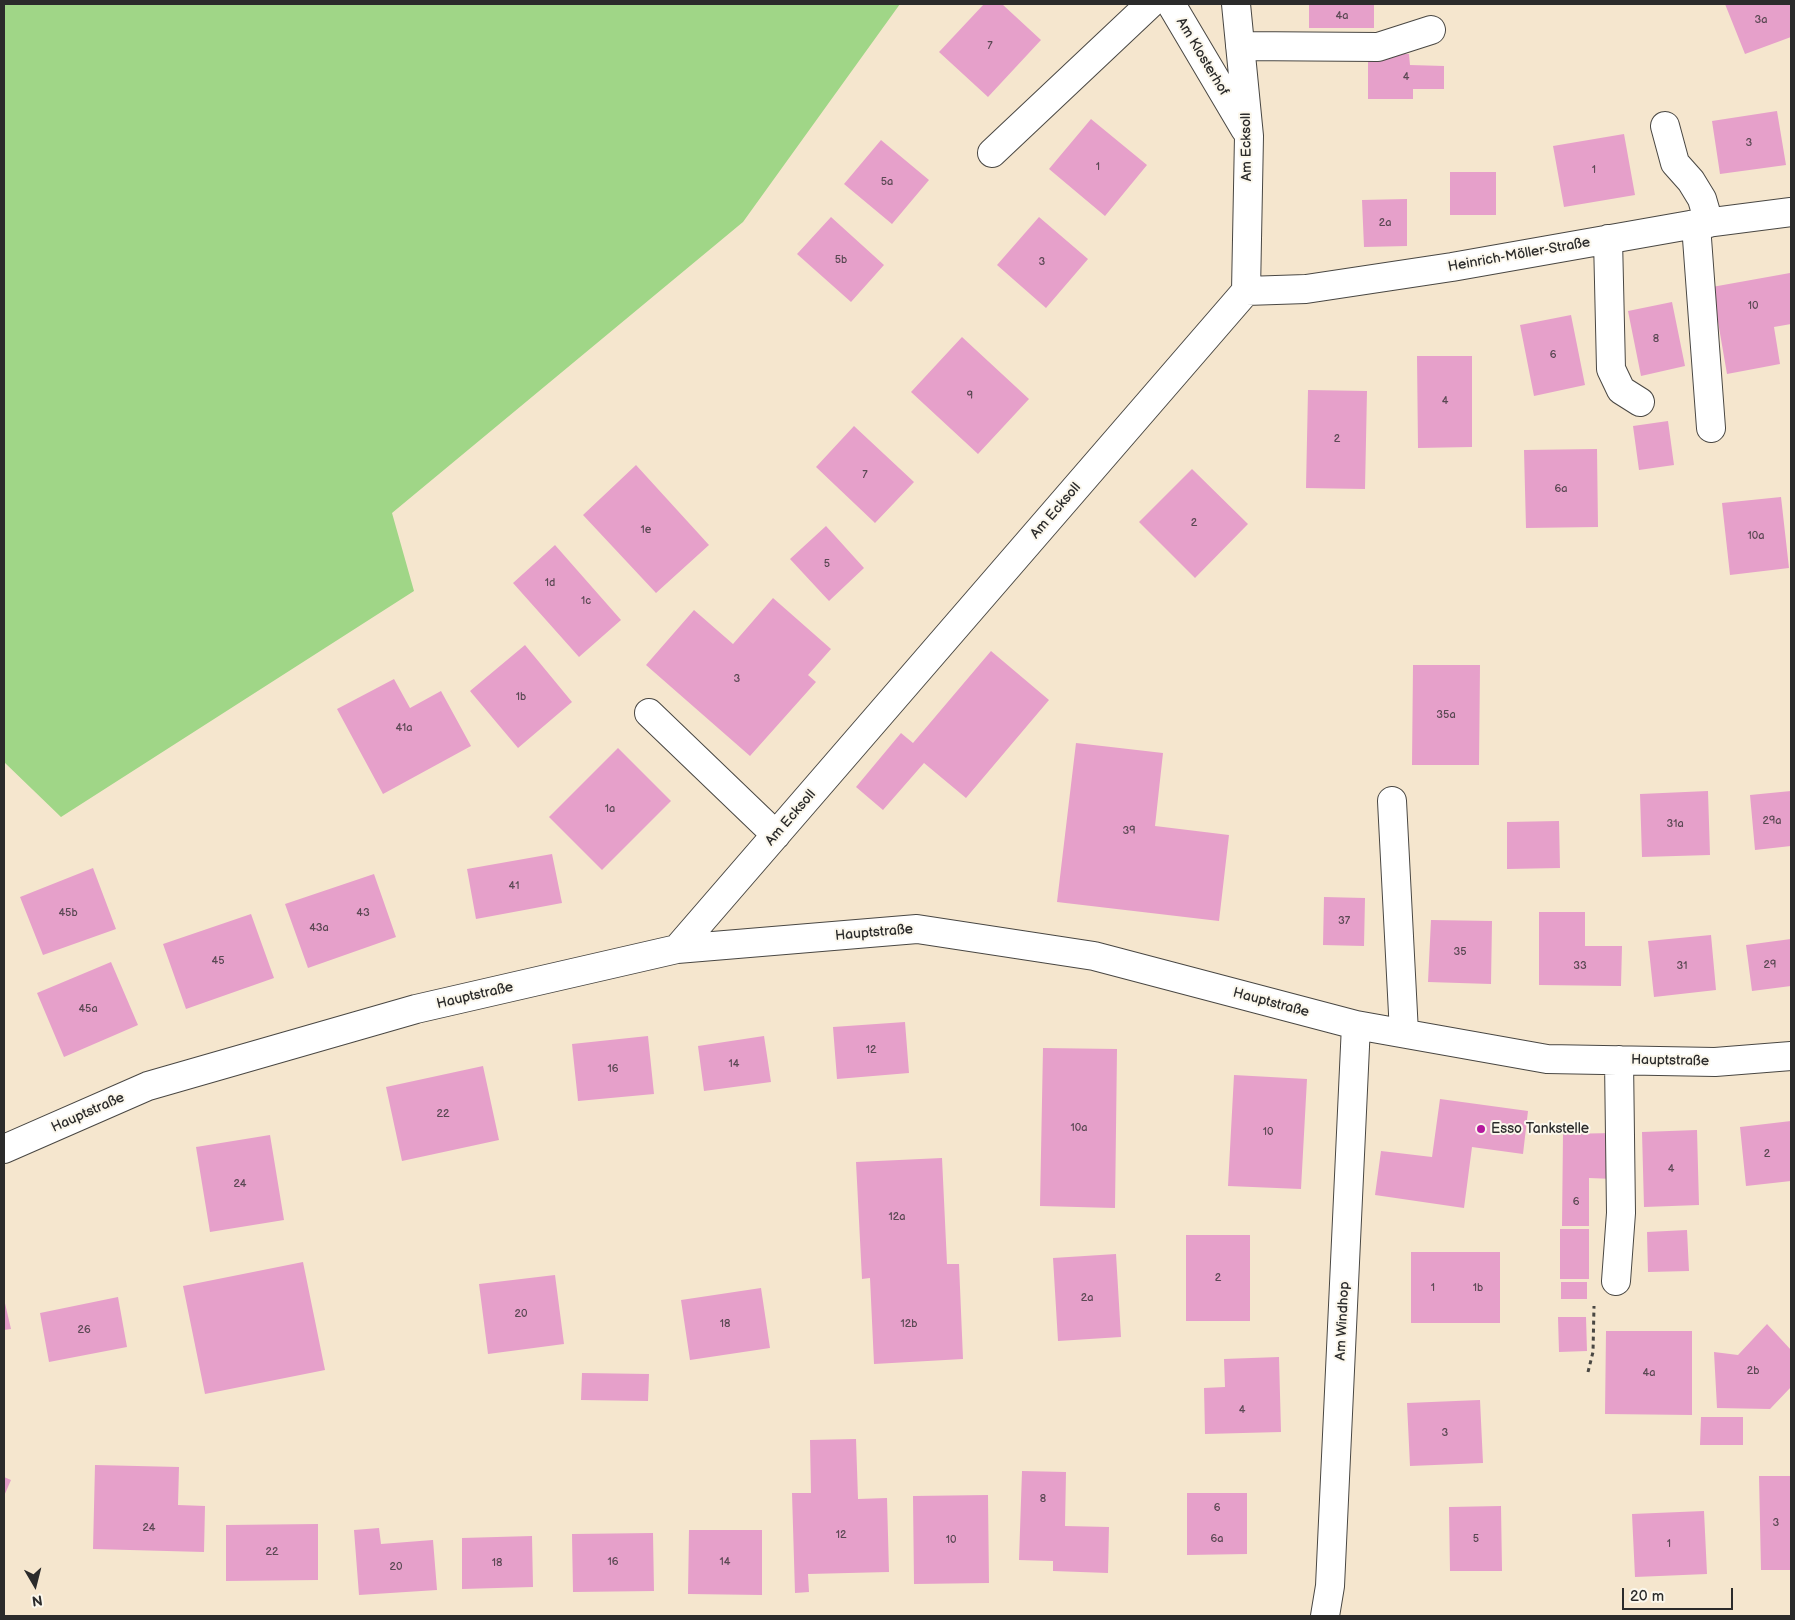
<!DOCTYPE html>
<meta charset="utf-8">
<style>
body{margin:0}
#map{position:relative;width:1795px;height:1620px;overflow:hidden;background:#f5e6ce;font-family:"Balsamiq Sans",sans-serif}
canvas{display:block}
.frame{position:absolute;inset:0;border:5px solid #2b2b2b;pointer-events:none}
.north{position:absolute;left:10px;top:1560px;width:50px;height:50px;-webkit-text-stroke:4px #fbf7ec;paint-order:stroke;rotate:172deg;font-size:14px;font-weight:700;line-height:20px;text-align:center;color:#2b2b2b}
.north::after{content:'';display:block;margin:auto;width:18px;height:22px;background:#2b2b2b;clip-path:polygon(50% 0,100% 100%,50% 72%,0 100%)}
.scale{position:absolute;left:1622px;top:1588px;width:111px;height:22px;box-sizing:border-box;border:2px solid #2b2b2b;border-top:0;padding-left:6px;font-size:15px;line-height:18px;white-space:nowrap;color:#2b2b2b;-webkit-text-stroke:4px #fbf7ec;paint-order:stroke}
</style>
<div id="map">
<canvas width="1795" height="1620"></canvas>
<div class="frame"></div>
<div class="north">N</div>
<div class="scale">20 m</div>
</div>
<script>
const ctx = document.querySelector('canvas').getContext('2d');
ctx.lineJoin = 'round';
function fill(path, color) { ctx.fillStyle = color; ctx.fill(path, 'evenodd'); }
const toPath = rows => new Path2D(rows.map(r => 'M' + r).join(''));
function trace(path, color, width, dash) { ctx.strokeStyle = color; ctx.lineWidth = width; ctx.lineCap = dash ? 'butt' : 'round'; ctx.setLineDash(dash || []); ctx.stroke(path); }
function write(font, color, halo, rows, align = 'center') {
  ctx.font = font + ' "Balsamiq Sans",sans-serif'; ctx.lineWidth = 4; ctx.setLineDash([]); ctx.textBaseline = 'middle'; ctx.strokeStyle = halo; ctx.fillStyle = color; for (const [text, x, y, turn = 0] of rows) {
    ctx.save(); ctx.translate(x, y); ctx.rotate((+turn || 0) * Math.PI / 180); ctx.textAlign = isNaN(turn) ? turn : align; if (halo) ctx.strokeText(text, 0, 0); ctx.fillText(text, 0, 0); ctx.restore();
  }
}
fill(toPath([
 [4,4,900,4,743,222,392,513,414,591,61,817,4,762]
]), '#a0d687');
fill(toPath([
 [984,4,1002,4,1041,40,988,97,939,52],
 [1309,4,1374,4,1374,28,1309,28],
 [1725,4,1791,4,1791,37,1745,54],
 [1368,54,1409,54,1410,65,1444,66,1444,89,1413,89,1413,99,1368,99],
 [1777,111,1786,165,1720,174,1712,121],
 [1091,119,1147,165,1105,216,1049,169],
 [1624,134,1635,195,1564,207,1553,146],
 [881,140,929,180,892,224,844,184],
 [1450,172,1496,172,1496,215,1450,215],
 [1407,199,1407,246,1364,247,1362,200],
 [831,217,884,265,851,302,797,254],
 [1039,217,1088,259,1046,308,997,265],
 [1790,273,1791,283,1791,324,1774,327,1780,364,1727,374,1712,287],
 [1672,302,1685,366,1641,376,1628,311],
 [1571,315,1585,385,1534,396,1520,325],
 [962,337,1029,399,978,454,911,392],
 [1417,356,1472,356,1472,447,1418,448],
 [1308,390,1367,391,1365,489,1306,488],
 [1668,421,1674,465,1639,470,1633,426],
 [854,426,914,482,875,523,816,467],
 [1597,449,1598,527,1526,528,1524,450],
 [636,465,709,545,656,593,583,515],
 [1192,469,1248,524,1195,578,1139,522],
 [1781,497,1789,568,1730,575,1722,503],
 [826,526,864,568,829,601,790,559],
 [555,545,621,620,579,657,513,583],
 [773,598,831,649,808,675,816,682,750,756,646,665,694,610,733,644],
 [525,645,572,702,518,748,470,691],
 [991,651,1049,700,966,798,924,763,883,810,856,787,901,733,913,743],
 [1413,665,1480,665,1479,765,1412,765],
 [394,679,410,708,441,691,471,746,383,794,337,709],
 [1076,743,1163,753,1155,826,1229,835,1219,921,1057,902],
 [618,748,671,801,602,870,549,817],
 [1708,791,1710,855,1642,857,1640,794],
 [1791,791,1791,846,1755,850,1750,795],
 [1559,821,1560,868,1507,869,1507,822],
 [552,854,562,903,476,919,467,869],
 [93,868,116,929,43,955,20,897],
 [374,874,396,937,308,968,285,904],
 [1324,897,1365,898,1364,946,1323,945],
 [1539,912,1585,912,1585,946,1622,946,1621,986,1539,985],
 [251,914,274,978,186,1009,163,944],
 [1431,920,1492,921,1491,984,1428,982],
 [1711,935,1716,990,1654,997,1648,941],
 [1791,939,1791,986,1752,991,1746,945],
 [111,962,138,1025,64,1057,37,993],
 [905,1022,909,1073,837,1079,833,1027],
 [648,1036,654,1094,578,1101,572,1044],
 [764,1036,771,1082,704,1091,698,1046],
 [1043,1048,1117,1049,1115,1208,1040,1206],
 [483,1066,499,1140,402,1161,386,1087],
 [1234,1075,1307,1079,1301,1189,1228,1186],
 [1440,1099,1528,1111,1523,1154,1472,1147,1464,1208,1375,1195,1381,1151,1432,1157],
 [1791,1121,1791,1181,1746,1186,1740,1127],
 [1697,1130,1699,1205,1644,1207,1642,1132],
 [1614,1133,1614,1179,1589,1178,1589,1226,1562,1226,1563,1134],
 [270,1135,284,1220,210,1232,196,1147],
 [942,1158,947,1264,959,1264,963,1359,874,1364,870,1278,862,1279,856,1162],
 [1560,1229,1589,1229,1589,1279,1560,1279],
 [1687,1230,1689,1271,1648,1272,1647,1232],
 [1186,1235,1250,1235,1250,1321,1186,1321],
 [1411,1252,1500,1252,1500,1323,1411,1323],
 [1116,1254,1121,1337,1058,1341,1053,1258],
 [303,1262,325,1370,205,1394,183,1286],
 [555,1275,564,1344,488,1354,479,1284],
 [1561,1282,1587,1282,1587,1299,1561,1299],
 [761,1288,770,1348,690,1360,681,1300],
 [118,1297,127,1347,49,1362,40,1313],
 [4,1299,11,1329,4,1330],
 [1558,1317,1586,1317,1587,1351,1559,1352],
 [1767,1324,1791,1350,1791,1387,1770,1409,1717,1408,1714,1352,1738,1355],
 [1606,1331,1692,1331,1692,1415,1605,1414],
 [1279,1357,1281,1432,1205,1434,1204,1388,1225,1387,1224,1359],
 [582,1373,649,1374,648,1401,581,1400],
 [1480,1400,1483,1463,1410,1466,1407,1403],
 [1701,1417,1743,1417,1743,1445,1700,1445],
 [856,1439,858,1499,887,1498,889,1572,808,1574,809,1592,795,1593,792,1493,811,1493,810,1440],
 [95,1465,179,1467,178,1505,205,1506,204,1552,93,1549],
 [1022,1471,1066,1472,1065,1526,1109,1527,1108,1573,1053,1571,1053,1561,1019,1560],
 [1759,1476,1791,1476,1791,1570,1761,1570],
 [4,1477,11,1480,4,1496],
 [1187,1493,1247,1493,1247,1554,1187,1555],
 [988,1495,989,1583,914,1584,913,1496],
 [1501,1506,1502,1571,1450,1571,1449,1507],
 [1704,1511,1707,1574,1635,1577,1632,1514],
 [318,1524,318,1580,226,1581,226,1525],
 [379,1528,381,1544,433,1540,437,1590,359,1595,354,1530],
 [689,1530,762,1530,762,1595,688,1594],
 [653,1533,654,1591,573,1592,572,1534],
 [532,1536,533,1587,462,1589,462,1538]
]), '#e6a0ca');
const minor = toPath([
 [1171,4,1245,129],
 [1240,46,1378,47,1431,30],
 [1665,126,1675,163,1691,181,1702,199,1709,223],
 [992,153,1150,4],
 [1696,225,1711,428],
 [1608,239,1611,369,1621,390,1640,402],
 [1246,291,1306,289,1452,267,1690,225,1791,212],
 [649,713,776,835],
 [1392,801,1404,1033],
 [677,949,1246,291,1249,136,1236,4],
 [4,1149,148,1086,416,1009,677,949,917,929,1094,956,1356,1025,1547,1059,1715,1062,1791,1056],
 [1616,1281,1621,1213,1619,1060],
 [1325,1616,1330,1586,1356,1025]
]);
trace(minor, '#494743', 30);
trace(toPath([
 [1588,1372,1593,1352,1594,1306]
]), '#494743', 3, [4, 4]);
trace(minor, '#fff', 28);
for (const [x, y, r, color] of [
 [1481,1129,5,"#b5179e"]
]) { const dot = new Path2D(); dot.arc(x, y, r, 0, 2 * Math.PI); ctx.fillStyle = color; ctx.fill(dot); trace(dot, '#fbf7ec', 2); }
write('11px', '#5a4853', null, [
 ["4a",1342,16],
 ["3a",1761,20],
 ["7",990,46],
 ["4",1406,77],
 ["3",1749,143],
 ["1",1098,167],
 ["1",1594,170],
 ["5a",887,182],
 ["2a",1385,223],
 ["5b",841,260],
 ["3",1042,262],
 ["10",1753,306],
 ["8",1656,339],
 ["6",1553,355],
 ["9",970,396],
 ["4",1445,401],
 ["2",1337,439],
 ["7",865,475],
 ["6a",1561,489],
 ["2",1194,523],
 ["1e",646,530],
 ["10a",1756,536],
 ["5",827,564],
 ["1d",550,583],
 ["1c",586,601],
 ["3",737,679],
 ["1b",521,697],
 ["35a",1446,715],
 ["41a",404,728],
 ["1a",610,809],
 ["29a",1772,821],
 ["31a",1675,824],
 ["39",1129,831],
 ["41",514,886],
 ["45b",68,913],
 ["43",363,913],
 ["37",1344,921],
 ["43a",319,928],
 ["35",1460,952],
 ["45",218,961],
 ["29",1770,965],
 ["33",1580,966],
 ["31",1682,966],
 ["45a",88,1009],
 ["12",871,1050],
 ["14",734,1064],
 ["16",613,1069],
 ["22",443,1114],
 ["10a",1079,1128],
 ["10",1268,1132],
 ["2",1767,1154],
 ["4",1671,1169],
 ["24",240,1184],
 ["6",1576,1202],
 ["12a",897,1217],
 ["2",1218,1278],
 ["1",1433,1288],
 ["1b",1478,1288],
 ["2a",1087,1298],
 ["20",521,1314],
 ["18",725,1324],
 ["12b",909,1324],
 ["26",84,1330],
 ["2b",1753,1371],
 ["4a",1649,1373],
 ["4",1242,1410],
 ["3",1445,1433],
 ["8",1043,1499],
 ["6",1217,1508],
 ["3",1776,1523],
 ["24",149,1528],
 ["12",841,1535],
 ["6a",1217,1539],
 ["5",1476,1539],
 ["10",951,1540],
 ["1",1669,1544],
 ["22",272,1552],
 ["16",613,1562],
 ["14",725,1562],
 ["18",497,1563],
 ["20",396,1567]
]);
write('14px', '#2b2b2b', '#fbf7ec', [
 ["Am Klosterhof",1202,57,59],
 ["Am Ecksoll",1247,147,-91],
 ["Heinrich-Möller-Straße",1519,255,-10],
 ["Am Ecksoll",1056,511,-49],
 ["Am Ecksoll",791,818,-49],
 ["Hauptstraße",874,933,-5],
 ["Hauptstraße",475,996,-13],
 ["Hauptstraße",1271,1003,15],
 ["Hauptstraße",1670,1061,1],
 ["Hauptstraße",88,1113,-24],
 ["Am Windhop",1343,1321,-87]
]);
write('14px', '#2b2b2b', '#fbf7ec', [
 ["Esso Tankstelle",1491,1129]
], 'left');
</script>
